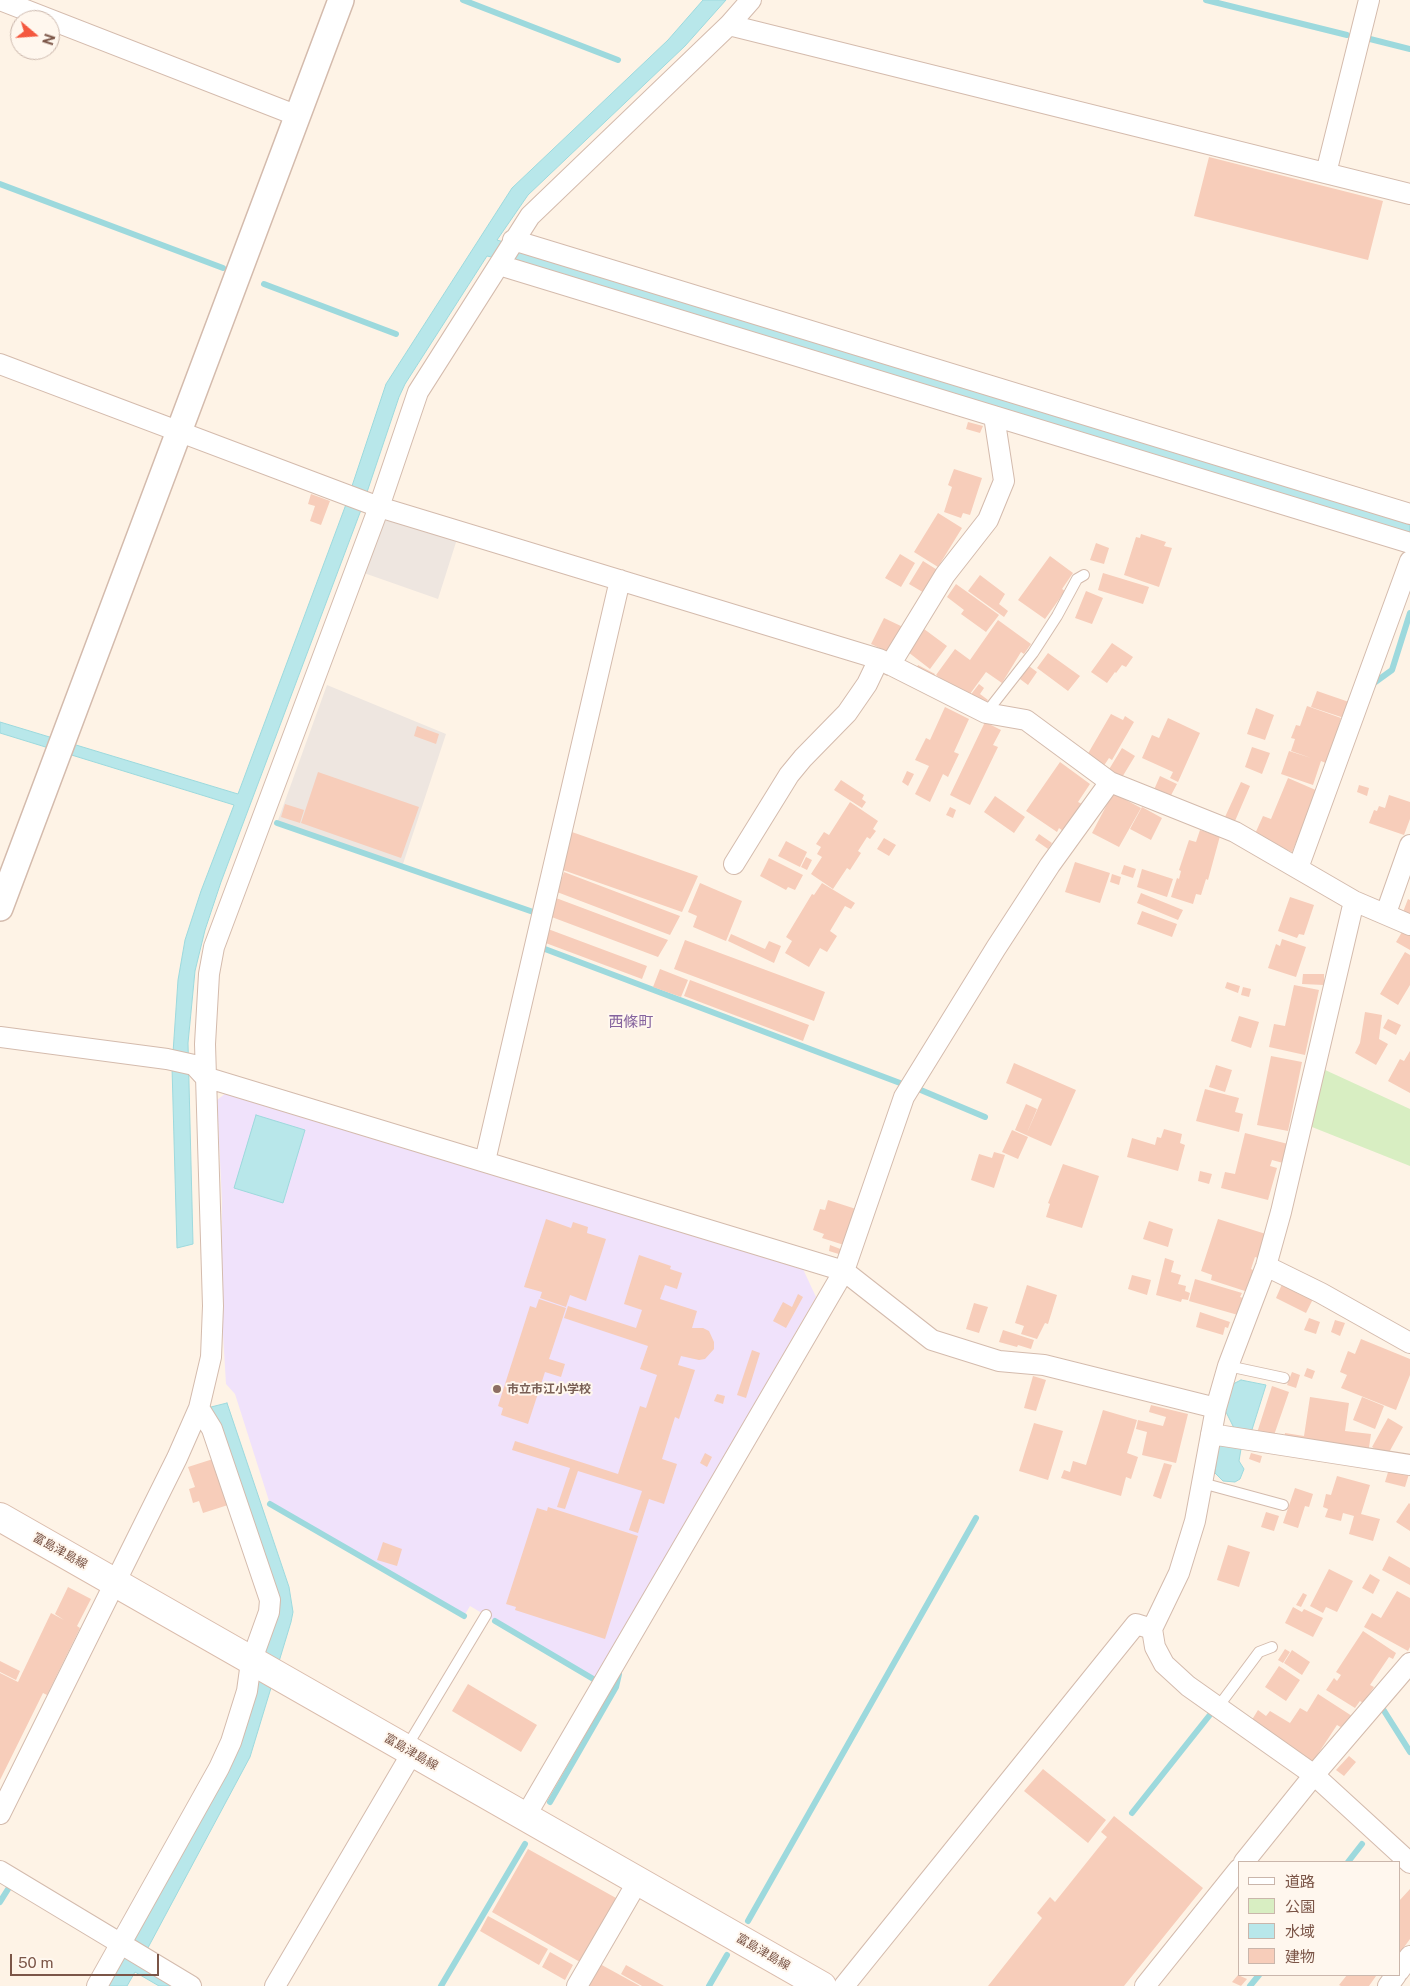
<!DOCTYPE html>
<meta charset="utf-8">
<style>
body{margin:0}
#map{position:relative;width:1410px;height:1986px;overflow:hidden;background:#fef3e6;font-family:"Public Sans","Noto Sans JP",sans-serif}
canvas{display:block}
.legend{position:absolute;left:1238px;top:1861px;width:162px;height:115px;box-sizing:border-box;background:#fff7ee;border:1px solid #cab6ab;margin:0;padding:6px 9px;list-style:none;font-size:15px;color:#7b5547}
.legend li{display:flex;align-items:center;gap:10px;height:25px}
.legend b{width:25px;border:1px solid #cab6ab}
.north{position:absolute;left:10px;top:10px;width:50px;height:50px;box-sizing:border-box;background:#fff7ee;border:1px solid #cab6ab;border-radius:50%;rotate:108deg;font-size:14px;font-weight:700;line-height:20px;text-align:center;color:#7b5547}
.north::after{content:'';display:block;margin:auto;width:18px;height:22px;background:#f4583f;clip-path:polygon(50% 0,100% 100%,50% 72%,0 100%)}
.scale{position:absolute;left:10px;top:1954px;width:149px;height:22px;box-sizing:border-box;border:2px solid #7b5547;border-top:0;padding-left:6px;font-size:15px;line-height:18px;white-space:nowrap;color:#7b5547;-webkit-text-stroke:4px #fff7ee;paint-order:stroke}
</style>
<div id="map">
<canvas width="1410" height="1986"></canvas>
<ul class="legend">
<li><b style="height:6px;background:#fff"></b>道路</li>
<li><b style="height:14px;background:#d8eec2"></b>公園</li>
<li><b style="height:14px;background:#b8e7ea"></b>水域</li>
<li><b style="height:14px;background:#f7cdba"></b>建物</li>
</ul>
<div class="north">N</div>
<div class="scale">50 m</div>
</div>
<script>
const ctx = document.querySelector('canvas').getContext('2d');
ctx.lineJoin = 'round';
function fill(path, color) { ctx.fillStyle = color; ctx.fill(path, 'evenodd'); }
const toPath = rows => new Path2D(rows.map(r => 'M' + r).join(''));
function trace(path, color, width, dash) { ctx.strokeStyle = color; ctx.lineWidth = width; ctx.lineCap = dash ? 'butt' : 'round'; ctx.setLineDash(dash || []); ctx.stroke(path); }
function write(font, color, halo, rows, align = 'center') {
  ctx.font = font + ' "Public Sans","Noto Sans JP",sans-serif'; ctx.lineWidth = 4; ctx.setLineDash([]); ctx.textBaseline = 'middle'; ctx.strokeStyle = halo; ctx.fillStyle = color; for (const [text, x, y, turn = 0] of rows) {
    ctx.save(); ctx.translate(x, y); ctx.rotate((+turn || 0) * Math.PI / 180); ctx.textAlign = isNaN(turn) ? turn : align; if (halo) ctx.strokeText(text, 0, 0); ctx.fillText(text, 0, 0); ctx.restore();
  }
}
fill(toPath([
 [392,518,457,539,438,599,364,573,383,522],
 [327,685,446,734,402,867,277,823]
]), '#eee6e0');
fill(toPath([
 [226,1093,803,1269,816,1297,595,1680,470,1606,464,1616,270,1504,235,1394,226,1384,221,1301,222,1201,217,1100]
]), '#f0e2fb');
fill(toPath([
 [1323,1069,1410,1109,1410,1166,1307,1125]
]), '#d8eec2');
const water = toPath([
 [703,0,726,0,685,46,528,195,497,240,1410,521,1410,537,518,263,487,256,405,384,399,397,361,510,221,882,205,930,195,971,188,1043,193,1244,177,1248,172,1067,178,980,185,940,201,891,234,805,0,733,0,722,238,794,345,507,386,384,512,188,668,40,703,0],
 [256,1115,305,1130,283,1203,234,1188,256,1115],
 [1241,1380,1266,1385,1250,1436,1236,1432,1225,1410,1233,1384,1241,1380],
 [227,1403,289,1587,293,1612,291,1622,250,1757,143,1957,179,1986,159,1986,135,1972,127,1986,106,1986,226,1770,274,1594,211,1407,227,1403],
 [1226,1444,1239,1446,1241,1449,1239,1461,1244,1469,1240,1479,1235,1482,1223,1481,1215,1473,1218,1446,1226,1444]
]);
fill(water, '#b8e7ea');
trace(water, '#9dd9dd', 1);
trace(toPath([
 [463,0,618,60],
 [1206,0,1347,35],
 [1370,39,1410,49],
 [0,184,223,268],
 [264,284,396,334],
 [1372,687,1374,683,1392,670,1410,613],
 [277,823,539,914,538,916],
 [537,946,900,1083],
 [916,1088,985,1117],
 [270,1504,464,1616],
 [495,1621,595,1680],
 [1381,1706,1410,1752],
 [550,1802,616,1687,619,1674],
 [1132,1813,1209,1716],
 [1348,1862,1362,1844],
 [0,1902,10,1886],
 [748,1921,976,1518],
 [441,1986,525,1844],
 [709,1986,727,1955],
 [1250,1986,1259,1975]
]), '#9dd9dd', 6);
fill(toPath([
 [1209,157,1383,201,1368,260,1194,216],
 [968,422,983,426,980,433,966,429],
 [954,469,982,478,970,515,963,513,961,518,944,512,952,487,948,485],
 [311,494,330,501,321,525,310,521,315,506,308,504],
 [938,513,962,528,938,567,914,552],
 [1141,534,1166,542,1164,546,1172,548,1159,587,1124,575,1136,537,1140,538],
 [1096,543,1109,548,1104,564,1090,560],
 [900,554,915,563,901,587,885,578],
 [1050,556,1073,573,1062,589,1065,591,1045,619,1018,600],
 [923,561,939,571,926,594,909,584],
 [1103,573,1149,587,1143,604,1098,590],
 [980,575,1005,594,999,604,1008,611,1004,617,968,591],
 [956,584,999,615,986,632,961,614,964,610,947,597],
 [1086,591,1103,598,1092,624,1075,618],
 [884,618,903,627,890,653,871,644],
 [998,620,1031,644,1024,654,1021,652,1002,683,986,672,967,698,936,675,955,649,970,660],
 [920,626,947,646,930,669,908,652],
 [1112,643,1133,657,1126,667,1122,665,1116,673,1115,672,1107,683,1091,672],
 [1048,653,1080,676,1068,691,1037,668],
 [918,665,935,674,932,679,915,671],
 [1029,666,1037,672,1028,685,1020,679],
 [979,684,984,688,980,694,988,700,982,707,969,697],
 [1317,691,1349,702,1344,718,1311,707],
 [1307,706,1341,718,1328,764,1321,761,1313,785,1281,774,1289,751,1311,758,1291,751,1295,739,1291,738,1296,725,1300,726],
 [945,707,969,719,954,752,959,754,948,777,943,774,930,802,915,794,929,766,915,760,926,738,930,740],
 [1256,708,1274,715,1265,740,1247,734],
 [1111,714,1123,720,1125,716,1134,722,1112,760,1109,758,1103,767,1086,757],
 [1168,718,1200,733,1178,782,1170,778,1173,772,1142,758,1152,735,1159,738],
 [985,722,1001,730,993,745,998,747,970,805,950,795],
 [417,726,439,734,436,744,414,736],
 [1252,747,1270,753,1262,774,1245,767],
 [1122,748,1135,756,1121,779,1108,771],
 [1060,762,1090,784,1078,802,1082,804,1063,831,1059,828,1057,832,1026,811],
 [907,771,914,774,908,786,902,782],
 [318,772,419,807,401,858,301,823],
 [1160,776,1177,784,1169,799,1153,792],
 [1288,778,1318,791,1292,852,1254,836,1263,816,1271,819],
 [841,780,864,795,862,799,866,802,862,808,834,790],
 [1241,782,1250,786,1235,821,1225,817],
 [1359,785,1369,788,1367,796,1357,792],
 [1113,793,1141,808,1119,847,1092,833],
 [1389,795,1410,802,1410,819,1404,835,1369,823,1374,810,1377,811,1379,806,1385,808],
 [995,796,1025,817,1014,833,984,812],
 [850,802,878,821,873,829,876,831,870,839,867,837,858,851,861,853,850,870,847,868,833,889,811,874,822,857,817,854,821,847,816,844,824,832,829,835],
 [285,804,304,810,300,823,281,817],
 [950,807,956,810,953,818,946,815],
 [1142,807,1162,818,1151,840,1130,829],
 [1200,830,1220,836,1208,880,1206,879,1201,895,1196,894,1193,904,1171,897,1177,878,1179,879,1181,871,1179,870,1189,840,1196,842],
 [569,831,698,876,682,912,560,869],
 [1039,834,1052,843,1048,849,1035,840],
 [884,838,896,845,889,856,877,849],
 [786,841,807,852,800,867,778,856],
 [806,857,812,860,807,870,801,867],
 [769,858,803,875,795,890,788,887,786,890,760,876],
 [1075,862,1110,873,1100,903,1065,892],
 [1124,865,1136,869,1133,878,1121,874],
 [1142,869,1173,879,1167,897,1137,887],
 [564,872,680,916,670,935,557,892],
 [1112,874,1121,877,1119,885,1110,882],
 [700,883,742,901,726,941,693,927,697,916,688,912],
 [822,883,855,903,851,909,845,906,830,931,837,936,827,952,820,948,809,967,785,953,792,941,786,937,812,894,814,895],
 [1141,893,1183,910,1178,920,1137,903],
 [1290,897,1314,905,1304,935,1299,934,1297,938,1278,931],
 [556,898,668,940,658,957,549,916],
 [1408,899,1410,900,1410,915,1403,912],
 [1142,911,1177,924,1172,937,1137,924],
 [1405,927,1410,930,1410,950,1396,942],
 [548,929,647,966,642,979,543,942],
 [731,934,765,949,769,941,781,946,774,963,728,941],
 [1282,939,1306,947,1296,977,1268,968,1276,944,1280,946],
 [685,940,825,992,814,1021,674,969],
 [1405,952,1410,955,1410,985,1398,1005,1380,994],
 [660,969,688,980,681,997,653,987],
 [1303,974,1324,974,1324,985,1302,984],
 [690,980,809,1025,803,1041,684,996],
 [1227,982,1240,986,1238,993,1225,988],
 [1294,985,1319,990,1305,1055,1269,1047,1274,1024,1285,1026],
 [1243,987,1251,989,1249,997,1241,995],
 [1365,1012,1382,1015,1379,1039,1388,1044,1376,1065,1355,1053,1360,1043],
 [1239,1016,1259,1022,1251,1048,1231,1041],
 [1388,1019,1401,1025,1396,1035,1383,1028],
 [1410,1051,1410,1093,1388,1081,1400,1059,1404,1061],
 [1271,1056,1302,1062,1288,1131,1257,1125],
 [1014,1063,1076,1090,1051,1146,1026,1135,1042,1099,1006,1083],
 [1216,1065,1232,1070,1225,1092,1209,1087],
 [1205,1089,1239,1098,1235,1112,1243,1114,1239,1132,1196,1121],
 [1026,1104,1037,1109,1026,1135,1015,1130],
 [1164,1129,1182,1134,1180,1143,1185,1145,1178,1171,1127,1157,1132,1138,1155,1145,1157,1137,1161,1138],
 [1012,1130,1028,1137,1018,1159,1002,1152],
 [1245,1133,1288,1144,1283,1163,1272,1160,1270,1166,1277,1168,1268,1200,1221,1188,1225,1172,1235,1174],
 [994,1152,1005,1155,994,1188,971,1180,979,1154,992,1158],
 [1063,1164,1099,1176,1082,1228,1046,1217,1050,1204,1048,1203],
 [1200,1171,1212,1174,1209,1184,1198,1181],
 [828,1200,856,1209,844,1245,822,1238,824,1234,813,1230,820,1209,825,1210],
 [546,1219,571,1228,573,1222,588,1227,587,1233,606,1239,586,1301,570,1295,566,1307,540,1298,542,1292,524,1287],
 [1218,1219,1269,1235,1261,1259,1255,1257,1251,1269,1255,1271,1248,1292,1211,1280,1212,1275,1201,1271],
 [1149,1221,1173,1229,1168,1247,1143,1239],
 [830,1245,843,1250,842,1255,829,1251],
 [639,1255,671,1266,670,1269,682,1273,677,1289,665,1285,660,1299,697,1311,692,1328,703,1328,709,1331,714,1342,714,1349,705,1359,699,1360,681,1356,678,1365,695,1370,679,1419,675,1417,662,1459,677,1464,664,1504,649,1499,638,1533,629,1530,642,1491,578,1471,565,1509,557,1507,570,1468,512,1450,515,1441,618,1474,640,1406,646,1408,657,1375,640,1369,648,1346,564,1318,568,1306,636,1328,642,1310,624,1304],
 [1165,1258,1174,1261,1171,1272,1181,1275,1178,1284,1186,1286,1185,1291,1190,1293,1188,1300,1182,1299,1181,1302,1156,1295],
 [1132,1275,1151,1280,1147,1295,1128,1289],
 [1195,1279,1242,1293,1240,1297,1243,1298,1238,1315,1189,1301],
 [1283,1282,1314,1297,1306,1313,1276,1298],
 [1027,1285,1057,1295,1048,1324,1045,1323,1037,1339,1021,1334,1024,1326,1015,1323],
 [798,1294,803,1297,786,1328,773,1321,783,1302,792,1307],
 [539,1299,566,1308,549,1359,565,1364,561,1377,545,1372,528,1424,501,1415,503,1408,498,1406,530,1306,536,1308],
 [974,1303,988,1307,979,1333,966,1329],
 [1200,1312,1230,1322,1228,1328,1225,1327,1223,1335,1196,1327],
 [1309,1318,1320,1322,1316,1334,1304,1330],
 [1335,1320,1345,1323,1340,1336,1331,1332],
 [1003,1330,1034,1340,1031,1349,1018,1345,1017,1347,999,1342],
 [1361,1339,1410,1359,1410,1375,1396,1410,1341,1388,1347,1375,1340,1372,1348,1351,1355,1354],
 [752,1350,760,1353,746,1398,737,1395],
 [1307,1368,1315,1371,1312,1379,1304,1376],
 [1292,1372,1300,1375,1296,1388,1287,1385],
 [1033,1376,1046,1380,1036,1411,1024,1408],
 [1272,1386,1289,1392,1273,1438,1257,1433],
 [717,1394,725,1396,723,1404,714,1401],
 [1310,1397,1349,1403,1345,1431,1371,1434,1368,1454,1284,1441,1285,1433,1304,1436],
 [1362,1397,1384,1406,1375,1429,1353,1420],
 [1151,1405,1188,1414,1176,1463,1142,1455,1147,1432,1136,1429,1138,1420,1163,1426,1166,1417,1149,1412],
 [1103,1410,1137,1420,1127,1453,1138,1457,1131,1479,1126,1477,1121,1496,1061,1478,1064,1470,1070,1472,1073,1461,1086,1465],
 [1388,1418,1403,1427,1387,1456,1372,1447],
 [1034,1423,1063,1431,1048,1480,1019,1471],
 [705,1453,712,1457,707,1467,700,1463],
 [1251,1453,1262,1456,1260,1463,1249,1459],
 [213,1459,228,1505,203,1513,199,1501,193,1503,189,1489,195,1487,188,1467],
 [1164,1463,1172,1465,1161,1499,1153,1496],
 [1389,1469,1409,1474,1405,1487,1385,1482],
 [1337,1476,1370,1485,1361,1514,1380,1519,1373,1541,1349,1534,1354,1516,1343,1513,1341,1521,1325,1517,1328,1509,1323,1507,1326,1494,1331,1495],
 [1295,1488,1313,1494,1309,1507,1305,1506,1298,1528,1283,1523],
 [1409,1503,1410,1504,1410,1531,1396,1522],
 [548,1507,638,1536,605,1639,515,1610,516,1607,506,1604,537,1508,547,1511],
 [1266,1512,1279,1516,1274,1531,1261,1527],
 [383,1542,402,1549,397,1566,377,1560],
 [1228,1545,1250,1552,1239,1587,1217,1580],
 [1389,1556,1410,1568,1410,1585,1382,1570],
 [1329,1569,1353,1581,1337,1612,1326,1607,1323,1613,1310,1606],
 [1370,1574,1380,1580,1373,1594,1362,1588],
 [68,1587,91,1599,77,1626,80,1628,47,1695,43,1693,0,1780,0,1673,18,1682,51,1613,64,1620,55,1614],
 [1397,1591,1410,1598,1410,1647,1408,1651,1364,1627,1372,1613,1381,1618],
 [1303,1593,1307,1595,1301,1607,1296,1605],
 [1293,1607,1302,1612,1304,1609,1323,1618,1313,1637,1285,1623],
 [1363,1631,1396,1653,1393,1659,1389,1657,1370,1685,1374,1687,1363,1703,1360,1701,1355,1708,1326,1690,1334,1678,1337,1681,1341,1675,1336,1672],
 [1285,1649,1290,1652,1283,1663,1278,1660],
 [1292,1650,1310,1662,1302,1675,1284,1663],
 [0,1661,20,1671,16,1680,0,1672],
 [1279,1666,1300,1680,1286,1701,1265,1687],
 [468,1684,537,1725,521,1752,452,1711],
 [1318,1694,1352,1716,1344,1729,1337,1725,1312,1763,1250,1723,1258,1710,1266,1716,1270,1711,1290,1723,1300,1708,1307,1712],
 [1349,1756,1356,1762,1344,1776,1336,1770],
 [1043,1769,1106,1820,1088,1843,1024,1791],
 [1114,1816,1203,1888,1124,1986,988,1986,1042,1918,1037,1913,1050,1897,1055,1902,1107,1837,1101,1832],
 [528,1849,616,1898,580,1962,492,1912],
 [1410,1889,1410,1939,1399,1954,1399,1901],
 [488,1916,548,1949,539,1965,480,1931],
 [550,1952,573,1965,565,1980,542,1967],
 [600,1964,640,1986,588,1986],
 [626,1965,664,1986,642,1986,621,1974],
 [1238,1975,1247,1979,1241,1986,1232,1982],
 [1347,1975,1374,1975,1376,1976,1369,1986,1341,1986,1339,1985]
]), '#f7cdba');
const service = toPath([
 [986,713,1033,653,1057,616,1077,579,1084,575],
 [1228,1366,1284,1378],
 [1202,1483,1283,1505],
 [1218,1707,1259,1652,1272,1647],
 [406,1748,486,1615]
]);
const minor = toPath([
 [0,0,298,116],
 [729,25,1410,194],
 [1326,173,1369,0],
 [513,240,1410,514],
 [499,265,1410,543],
 [0,364,379,507,879,659,986,713,1026,720,1110,782,1235,832,1354,901,1410,925],
 [890,665,945,575,988,520,1004,481,994,416],
 [734,864,789,775,803,758,847,713,867,684,879,659],
 [1298,868,1410,561],
 [1354,901,1281,1212,1266,1266,1228,1366,1216,1408,1195,1521,1179,1573,1152,1629,1155,1647,1164,1664,1188,1686,1314,1775,1410,1863],
 [1386,913,1410,845],
 [0,1037,167,1059,194,1065,205,1077,844,1271,932,1340,999,1361,1044,1365,1216,1408],
 [485,1161,620,580],
 [1266,1266,1321,1293,1410,1343],
 [1211,1434,1410,1465],
 [0,1814,177,1458,199,1408,211,1357,213,1306,205,1044,209,974,214,947,379,507,418,392,530,216,729,25,751,0],
 [525,1817,844,1271,904,1097,996,948,1050,865,1110,782],
 [1244,1862,1314,1775,1410,1663],
 [0,1871,191,1986],
 [1399,1971,1410,1956],
 [97,1986,219,1768,231,1742,247,1691,251,1662,269,1612,270,1600,212,1429,199,1408],
 [275,1986,412,1753],
 [577,1986,638,1881],
 [844,1986,1136,1624,1152,1629],
 [1145,1986,1239,1869],
 [1388,1986,1396,1975]
]);
const tertiary = toPath([
 [0,908,341,0]
]);
const secondary = toPath([
 [0,1517,822,1986]
]);
trace(service, '#d4bbad', 12);
trace(minor, '#d4bbad', 22);
trace(tertiary, '#d4bbad', 28);
trace(secondary, '#dabcac', 30);
trace(service, '#fff', 10);
trace(minor, '#fff', 20);
trace(tertiary, '#fff', 25);
trace(secondary, '#fff', 28);
for (const [x, y, r, color] of [
 [497,1389,5,"#8d6e63"]
]) { const dot = new Path2D(); dot.arc(x, y, r, 0, 2 * Math.PI); ctx.fillStyle = color; ctx.fill(dot); trace(dot, '#fff7ee', 2); }
write('bold 12px', '#785e54', '#fff7ee', [
 ["市立市江小学校",507,1389]
], 'left');
write('12px', '#7b5547', '#fff7ee', [
 ["富島津島線",60,1551,29],
 ["富島津島線",411,1752,30],
 ["富島津島線",763,1952,30]
]);
write('15px', '#85639e', '#fff7ee', [
 ["西條町",631,1022]
]);
</script>
